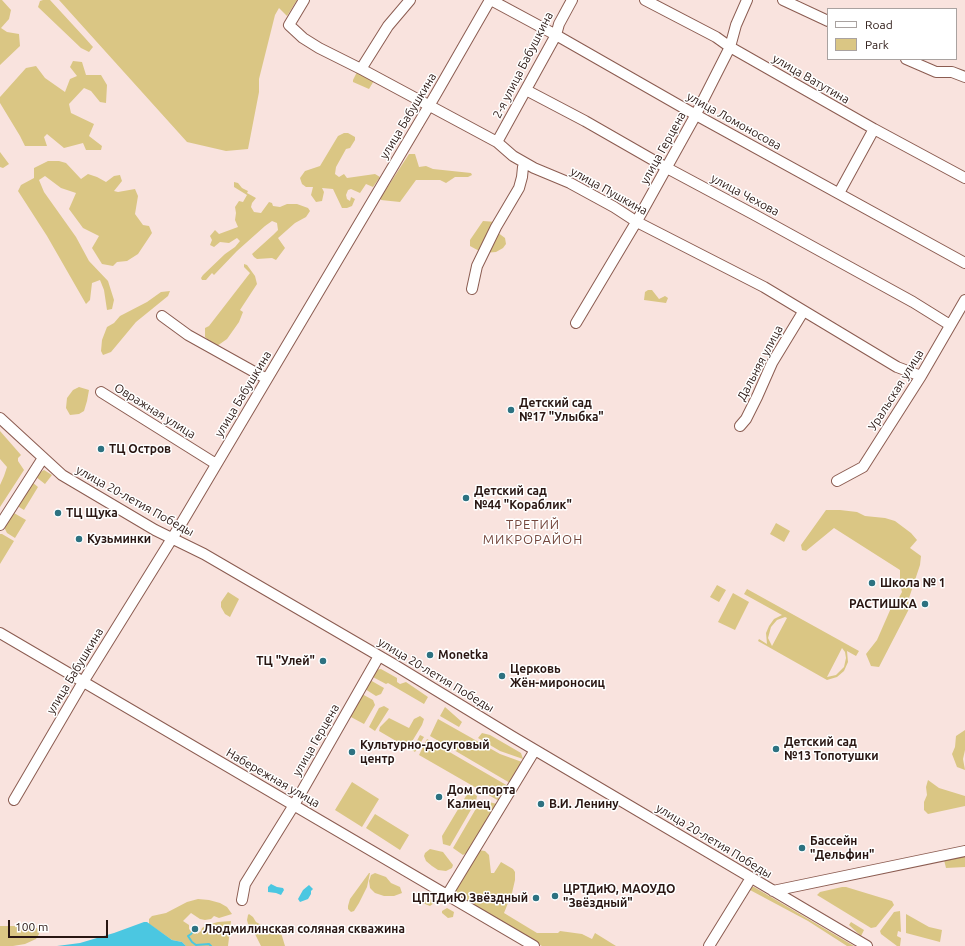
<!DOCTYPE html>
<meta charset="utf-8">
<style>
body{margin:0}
#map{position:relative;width:965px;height:946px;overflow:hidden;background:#f9e3de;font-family:Ubuntu,sans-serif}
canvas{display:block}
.legend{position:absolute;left:827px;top:8px;width:130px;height:52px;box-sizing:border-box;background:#fff;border:1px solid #a9a2a0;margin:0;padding:5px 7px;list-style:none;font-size:12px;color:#291612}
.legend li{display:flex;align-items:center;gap:8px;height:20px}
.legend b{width:20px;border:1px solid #a9a2a0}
.scale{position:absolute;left:8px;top:920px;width:100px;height:18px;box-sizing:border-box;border:2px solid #291612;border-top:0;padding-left:5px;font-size:12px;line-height:14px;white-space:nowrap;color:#291612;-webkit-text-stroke:3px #fff;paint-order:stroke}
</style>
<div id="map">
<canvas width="965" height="946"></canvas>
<ul class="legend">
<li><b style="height:5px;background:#fff"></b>Road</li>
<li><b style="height:11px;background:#dac684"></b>Park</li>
</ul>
<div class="scale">100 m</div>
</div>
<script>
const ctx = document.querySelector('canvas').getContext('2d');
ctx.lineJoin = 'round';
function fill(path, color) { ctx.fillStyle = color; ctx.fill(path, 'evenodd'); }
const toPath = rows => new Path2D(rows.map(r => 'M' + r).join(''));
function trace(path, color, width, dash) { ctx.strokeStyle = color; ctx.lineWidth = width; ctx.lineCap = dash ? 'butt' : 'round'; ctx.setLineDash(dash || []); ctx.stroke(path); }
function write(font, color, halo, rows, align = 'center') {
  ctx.font = font + ' Ubuntu,sans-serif'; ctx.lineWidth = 3; ctx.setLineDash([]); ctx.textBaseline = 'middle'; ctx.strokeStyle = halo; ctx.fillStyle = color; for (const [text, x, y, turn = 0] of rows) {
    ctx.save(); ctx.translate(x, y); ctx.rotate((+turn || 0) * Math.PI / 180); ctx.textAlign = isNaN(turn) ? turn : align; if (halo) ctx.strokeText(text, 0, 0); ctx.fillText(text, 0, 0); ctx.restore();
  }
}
fill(toPath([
 [0,0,2,0,11,10,9,19,1,28,7,32,19,34,20,46,0,65],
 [43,0,50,0,85,38,93,47,89,52,81,48,38,7,40,1],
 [59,0,297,0,287,16,279,8,275,15,259,79,259,92,248,149,226,151,187,142],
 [73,61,82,62,86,75,101,75,107,85,106,103,100,102,91,91,84,88,69,104,71,113,94,124,89,136,102,146,101,150,86,150,83,143,64,148,47,134,44,137,47,146,25,146,20,136,0,103,0,97,26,68,36,66,45,78,65,92,70,79,77,76,70,67],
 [357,72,375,79,369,89,353,82,353,80],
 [344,133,348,133,355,137,355,140,350,148,346,149,336,167,335,174,339,177,344,174,347,178,375,174,380,177,373,187,366,184,360,193,351,189,348,190,346,195,347,199,350,201,351,197,355,199,352,206,347,208,342,208,333,189,322,188,324,192,322,201,316,202,311,195,313,187,306,187,302,184,300,178,305,171,320,166,338,136],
 [0,152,9,164,3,168,0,167],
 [409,154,415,154,419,167,426,166,433,169,471,173,472,175,468,177,455,177,446,183,440,180,416,180,400,202,381,200,381,197],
 [48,161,59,161,66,163,81,179,88,174,97,177,106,182,114,176,120,175,122,181,114,191,118,192,135,189,138,196,135,214,143,225,149,226,152,233,138,254,127,261,117,262,113,266,102,264,92,248,99,236,83,228,69,209,76,193,61,188,45,176,39,180,44,192,76,237,89,261,108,281,114,300,112,309,107,310,104,290,100,280,92,283,90,300,86,304,47,236,18,191,21,185,34,178,34,168],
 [234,182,238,183,242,188,248,191,247,193,256,198,252,203,251,207,254,212,261,213,269,202,272,203,273,206,280,207,287,204,297,204,308,208,310,211,306,217,295,223,278,238,285,248,276,260,272,258,257,259,254,257,252,254,273,235,278,230,277,223,272,221,265,226,237,251,214,275,212,273,206,280,202,280,201,278,203,275,225,254,235,247,240,241,237,238,229,243,220,242,214,247,210,245,212,240,210,236,215,230,219,234,238,227,235,220,236,213,235,207,239,201,243,202,247,195,234,187],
 [483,221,496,222,497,232,505,238,506,244,503,248,496,252,483,253,470,246,470,240],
 [244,264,247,265,255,276,257,284,240,310,243,312,239,322,227,339,217,346,213,344,205,337,205,328,209,326,250,273,244,267],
 [648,290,652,290,659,299,665,296,668,298,666,303,644,300,645,292],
 [170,291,168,296,136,322,111,352,103,355,101,351,102,340,107,327,114,323,120,316,147,302,161,292],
 [79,387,89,390,87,401,84,411,79,414,70,415,66,408,67,398,73,390],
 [0,431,21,455,18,458,18,461,24,470,0,507,0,485,4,476,7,467,0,459],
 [44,470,52,475,45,484,36,477,39,473],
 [32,482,38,487,24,510,19,507,18,505],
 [826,510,840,510,857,512,865,516,885,518,895,521,911,533,917,540,910,548,921,556,920,565,908,601,910,607,879,667,871,666,866,654,877,640,891,608,896,603,902,592,900,584,900,570,834,528,806,551,802,550,801,545],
 [14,513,26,520,15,538,7,533,4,527,11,514],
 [776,523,790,531,784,542,770,534],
 [0,534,2,534,14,541,0,564],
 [717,585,726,590,719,602,710,597],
 [747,589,859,651,856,656,847,651,848,662,844,671,837,677,827,680,758,641,759,639,767,644,766,633,769,626,774,619,782,615,744,594],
 [785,617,787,618,772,646,768,638,771,627,777,620],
 [842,648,845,652,846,658,844,667,836,675,827,677],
 [228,592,239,599,230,617,225,614,221,607,221,602],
 [733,593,749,602,735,630,718,622],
 [381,669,397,678,397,682,400,684,406,682,428,697,424,704,388,683,386,684,371,676,374,670],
 [370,680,384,688,381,694,376,696,365,689],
 [362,694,373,700,375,705,364,724,349,716],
 [384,706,389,709,375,731,369,727,379,708],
 [445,707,462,722,459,727,440,716],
 [420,716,424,719,422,725,408,748,379,731,380,727,389,718,409,728,414,719],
 [438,719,500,754,522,762,510,783,430,736],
 [965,730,965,750,963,759,965,770,957,767,952,754,955,747,956,736],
 [482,733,490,735,521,753,523,759,500,751,478,738],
 [420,735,424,737,415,752,412,750],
 [427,739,508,786,499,801,419,755],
 [928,780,939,788,965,796,965,806,928,814,924,810,924,802,927,795,926,787],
 [352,782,379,799,362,827,335,810],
 [469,791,477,796,476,801,450,846,443,844,442,836],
 [481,800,497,804,497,809,487,819,487,825,468,852,463,855,453,848],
 [375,814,409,835,400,850,366,828],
 [430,849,443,852,453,865,452,868,446,871,438,870,432,866,426,861,424,856,425,853],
 [478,850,485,851,489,855,491,873,494,873,501,862,513,869,515,872,515,880,512,893,504,913,537,933,558,933,560,931,582,934,592,939,595,933,616,946,542,946,458,897,456,891,457,888],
 [965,855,965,867,946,868,944,860],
 [369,873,370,873,367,887,359,903,354,911,351,912,348,909,348,906,350,899],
 [375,873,386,877,391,883,400,887,402,893,394,896,384,896,375,893,370,888,369,881,371,875],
 [752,887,754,887,854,946,847,946,808,921,750,890],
 [842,887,846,887,892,901,894,905,876,927,871,928,817,895,820,892],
 [421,896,432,900,434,903,430,906,420,902,419,898],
 [198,899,209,900,220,903,227,907,232,914,219,918,214,916,211,919,205,920,200,919,191,913,183,921,189,925,189,929,191,931,197,932,197,934,201,931,202,928,207,925,218,922,231,921,228,946,186,946,182,942,172,940,149,924,149,919,152,916,166,913,187,902],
 [447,908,454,912,453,917,448,918,442,913,442,911],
 [900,911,901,932,898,931,897,936,901,938,900,946,897,946,881,934,880,931,894,912],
 [249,914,253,917,256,922,265,927,278,927,282,936,285,946,261,946,255,934,248,924,247,920,248,915],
 [906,914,929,927,942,930,940,942,906,933],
 [851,922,864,930,861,936,849,925],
 [0,926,33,926,38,929,39,934,36,939,25,944,13,946,0,946]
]), '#dac684');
fill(toPath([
 [271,884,277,887,283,888,284,890,281,895,276,893,268,892,268,887],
 [309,885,313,889,311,891,311,894,308,899,300,902,298,899,303,890],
 [144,922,147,922,172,940,182,942,186,946,57,946,80,943,114,933]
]), '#4bc7e1');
trace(toPath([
 [195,929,191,934,188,936,192,942,196,945,209,944,211,946]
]), '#4bc7e1', 2);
const minor = toPath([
 [304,0,289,25,303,38,319,48,363,70,497,142,513,156,534,168,570,183,614,207,637,222,764,287,897,367,921,376],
 [491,0,556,35,696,115,965,263],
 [645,0,716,37,730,47,874,129,965,178],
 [783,0,828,21],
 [906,59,936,72,952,72,965,77],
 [361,69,388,26,410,0],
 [526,90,585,121,667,168,753,214,913,302,950,325],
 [497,142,556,35,559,24,572,0],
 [839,193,874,129],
 [472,289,477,266,496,227,519,188,522,177,523,167],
 [162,316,188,335,267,379],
 [576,323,638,219,694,118,730,47,736,25,747,0],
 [101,392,216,464],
 [0,418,62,475,155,530,204,554,393,664,513,737,867,946],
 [740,426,746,419,757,397,772,363,803,312],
 [837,481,863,467,921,376,965,300],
 [0,525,43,458],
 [0,633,534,946],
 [14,800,83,682,181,524,436,94,490,0],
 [773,891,965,851],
 [447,895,535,750],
 [242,900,245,884,294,805,379,656],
 [709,946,751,878]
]);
trace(minor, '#8b5c51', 12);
trace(minor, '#fff', 10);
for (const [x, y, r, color] of [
 [511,410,4,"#2d7281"],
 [101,449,4,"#2d7281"],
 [466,498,4,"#2d7281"],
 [58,513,4,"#2d7281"],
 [79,539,4,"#2d7281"],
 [872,583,4,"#2d7281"],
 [925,604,4,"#2d7281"],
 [430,655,4,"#2d7281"],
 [323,661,4,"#2d7281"],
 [502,676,4,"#2d7281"],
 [776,749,4,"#2d7281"],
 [352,752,4,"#2d7281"],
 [439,797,4,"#2d7281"],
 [541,804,4,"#2d7281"],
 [802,848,4,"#2d7281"],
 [555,896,4,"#2d7281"],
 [536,898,4,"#2d7281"],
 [195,929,4,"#2d7281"]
]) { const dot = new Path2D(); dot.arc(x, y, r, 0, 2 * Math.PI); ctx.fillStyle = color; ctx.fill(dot); trace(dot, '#fff', 1.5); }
write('12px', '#291612', '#fff', [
 ["2-я улица Бабушкина",523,65,-63],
 ["улица Ватутина",811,79,30],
 ["улица Бабушкина",408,116,-59],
 ["улица Ломоносова",734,121,29],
 ["улица Герцена",663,148,-61],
 ["улица Пушкина",609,191,29],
 ["улица Чехова",745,195,28],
 ["Дальняя улица",760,363,-62],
 ["Уральская улица",896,390,-58],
 ["улица Бабушкина",243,394,-59],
 ["Овражная улица",155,411,32],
 ["улица 20-летия Победы",135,501,29],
 ["улица Бабушкина",75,671,-59],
 ["улица 20-летия Победы",436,675,31],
 ["улица Герцена",316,740,-60],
 ["Набережная улица",273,778,30],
 ["улица 20-летия Победы",714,841,31]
]);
write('bold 12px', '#291612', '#fff', [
 ["Детский сад",519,403],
 ["№17 \"Улыбка\"",519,417],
 ["ТЦ Остров",109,449],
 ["Детский сад",474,491],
 ["№44 \"Кораблик\"",474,505],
 ["ТЦ Щука",66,513],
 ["Кузьминки",87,539],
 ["Школа № 1",880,583],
 ["РАСТИШКА",917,604,"right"],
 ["Monetka",438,655],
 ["ТЦ \"Улей\"",315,661,"right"],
 ["Церковь",510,669],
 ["Жён-мироносиц",510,683],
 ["Детский сад",784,742],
 ["№13 Топотушки",784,756],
 ["Культурно-досуговый",360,745],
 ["центр",360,759],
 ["Дом спорта",447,790],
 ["Калиец",447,804],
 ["В.И. Ленину",549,804],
 ["Бассейн",810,841],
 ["\"Дельфин\"",810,855],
 ["ЦРТДиЮ, МАОУДО",563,889],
 ["\"Звёздный\"",563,903],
 ["ЦПТДиЮ Звёздный",528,898,"right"],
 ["Людмилинская соляная скважина",203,929]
], 'left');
ctx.letterSpacing = '1px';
write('13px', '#74473d', '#fff', [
 ["ТРЕТИЙ",533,525],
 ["МИКРОРАЙОН",533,540]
]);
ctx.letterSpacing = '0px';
</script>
